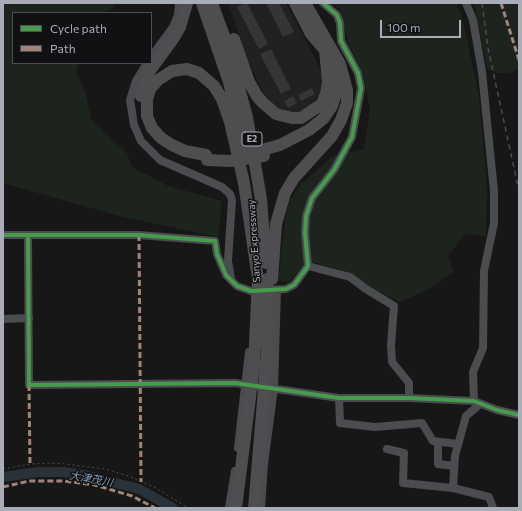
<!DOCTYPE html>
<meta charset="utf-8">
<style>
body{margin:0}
#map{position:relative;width:522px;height:511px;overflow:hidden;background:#171717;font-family:Commissioner,sans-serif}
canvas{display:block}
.frame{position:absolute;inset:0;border:4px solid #a8adb8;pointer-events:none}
.legend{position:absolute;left:12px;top:12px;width:140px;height:52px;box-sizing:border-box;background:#111113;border:1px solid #4d4f55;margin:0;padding:5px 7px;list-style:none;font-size:12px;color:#a8adb8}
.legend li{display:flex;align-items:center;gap:8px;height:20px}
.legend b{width:20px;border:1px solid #4d4f55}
.scale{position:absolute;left:380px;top:20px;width:81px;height:18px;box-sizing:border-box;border:2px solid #a8adb8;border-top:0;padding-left:5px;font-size:12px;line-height:14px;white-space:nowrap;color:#a8adb8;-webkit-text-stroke:3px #111113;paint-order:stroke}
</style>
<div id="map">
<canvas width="522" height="511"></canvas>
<div class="frame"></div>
<ul class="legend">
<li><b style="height:5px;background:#469c4c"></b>Cycle path</li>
<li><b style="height:5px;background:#a18479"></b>Path</li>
</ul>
<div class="scale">100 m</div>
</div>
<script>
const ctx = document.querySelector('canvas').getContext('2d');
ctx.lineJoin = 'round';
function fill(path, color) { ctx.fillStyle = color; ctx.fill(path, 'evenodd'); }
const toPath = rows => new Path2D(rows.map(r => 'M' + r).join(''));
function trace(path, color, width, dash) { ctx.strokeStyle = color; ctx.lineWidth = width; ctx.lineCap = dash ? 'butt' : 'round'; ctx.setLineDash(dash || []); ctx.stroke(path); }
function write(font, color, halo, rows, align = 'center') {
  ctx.font = font + ' Commissioner,"Noto Sans JP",sans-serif'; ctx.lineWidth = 3; ctx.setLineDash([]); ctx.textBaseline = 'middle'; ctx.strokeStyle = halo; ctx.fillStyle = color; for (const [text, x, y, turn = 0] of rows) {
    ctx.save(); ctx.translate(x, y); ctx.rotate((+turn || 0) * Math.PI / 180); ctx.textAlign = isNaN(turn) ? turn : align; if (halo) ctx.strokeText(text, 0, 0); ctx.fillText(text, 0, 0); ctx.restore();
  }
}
fill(toPath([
 [228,3,286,3,317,62,322,78,320,92,314,103,306,111,296,113,285,111,274,106,264,95,247,58]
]), '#212123');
fill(toPath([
 [3,3,117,3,106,13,13,13,13,63,79,63,76,71,86,94,91,119,96,125,127,153,132,167,168,186,222,201,218,237,119,216,3,183],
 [332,3,456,3,462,16,479,96,487,190,486,236,465,234,448,256,454,272,427,290,400,302,370,288,343,271,309,261,288,282,278,281,285,222,289,201,302,183,333,156,364,149,370,110,363,73,348,42,341,11],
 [474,3,519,3,519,68,510,73,497,73,487,69]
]), '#1d241e');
trace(toPath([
 [3,477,39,472,64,472,88,476,139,489,173,508]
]), '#2a3239', 10);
fill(toPath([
 [245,3,247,3,268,44,259,49,237,7],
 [266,3,279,3,294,32,283,37],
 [271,49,291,89,281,94,260,54],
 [312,88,315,94,301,101,298,95],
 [293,96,297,103,288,108,284,101]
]), '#353536');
trace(toPath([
 [3,469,30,464,57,463,105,469,128,476,156,488,188,508]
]), '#4d4e52', 1, [2, 3]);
trace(toPath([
 [466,3,473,20,482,72,494,191,494,223,484,271,483,348,473,372,474,401],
 [151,57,173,27,178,15,179,3],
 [147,63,136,81,130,100,134,125,141,141,160,160,222,187,230,194,232,200,228,261,231,279],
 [3,235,139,235,215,241,217,254,226,275,237,286,251,291,286,289,294,285,308,266,305,233,306,216,312,198,334,170,352,137,361,88,358,73,341,41,340,23,337,15,323,3],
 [28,235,29,385,235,383,339,398,409,398,474,401,497,410,519,415],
 [308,266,350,277,366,289,394,306,391,345,392,362,409,383,409,398],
 [3,319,29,318],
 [339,398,340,423,375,427,422,423,433,441,458,444],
 [480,404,466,416,455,456,453,488,489,497,493,508],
 [438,443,438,464,454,466],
 [238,448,249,352],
 [387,449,404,453,403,483,453,488],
 [229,508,235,471],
 [261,508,264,464,274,388,277,290]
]), '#4b4c50', 8);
trace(toPath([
 [202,3,229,82,244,151],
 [212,3,228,47,247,117,261,199,266,263],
 [234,39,249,82,257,96,263,103,276,114,292,118,301,118,322,104,326,93,328,82,325,50],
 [141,96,149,72,173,39,180,27,187,3],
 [262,150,280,145,309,130,323,119,332,106,336,93,336,77,331,63,325,50,311,34,295,3],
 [206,155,185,151,172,145,161,138,152,128,147,116,147,100,150,89,158,80,172,71,187,69,199,73,214,86,222,99,230,122,244,183,258,279],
 [272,279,276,224,285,193,294,178,332,136,341,120,347,103,347,90,340,64,305,3]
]), '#4e4e51', 12);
trace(toPath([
 [482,3,488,48,519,191]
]), '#4b4c4f', 1.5, [5, 4]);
trace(toPath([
 [207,160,230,161,264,156],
 [236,508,254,366,258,279],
 [254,508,267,354,267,279]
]), '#4e4e51', 12);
trace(toPath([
 [501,3,519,60],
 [139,235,141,482],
 [29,385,30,464],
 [3,487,29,481,64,481,95,485,132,496,155,508]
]), '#a18479', 3, [6, 3]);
trace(toPath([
 [3,235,139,235,215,241,217,254,226,275,237,286,251,291,286,289,294,285,308,266,305,233,306,216,312,198,334,170,352,137,361,88,358,73,341,41,340,23,337,15,323,3],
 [28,235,29,385,235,383,339,398,409,398,474,401,497,410,519,415]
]), '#469c4c', 4);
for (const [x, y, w] of [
 [252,139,20]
]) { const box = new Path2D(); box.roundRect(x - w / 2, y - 7, w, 14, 3); ctx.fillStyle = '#111113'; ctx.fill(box); trace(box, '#a8adb8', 1); }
write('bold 9px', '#a8adb8', null, [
 ["E2",252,139]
]);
write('10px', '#a8adb8', '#111113', [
 ["Sanyo Expressway",254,241,-94]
]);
write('italic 11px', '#7f9bb3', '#111113', [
 ["大津茂川",91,479,10]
]);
</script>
